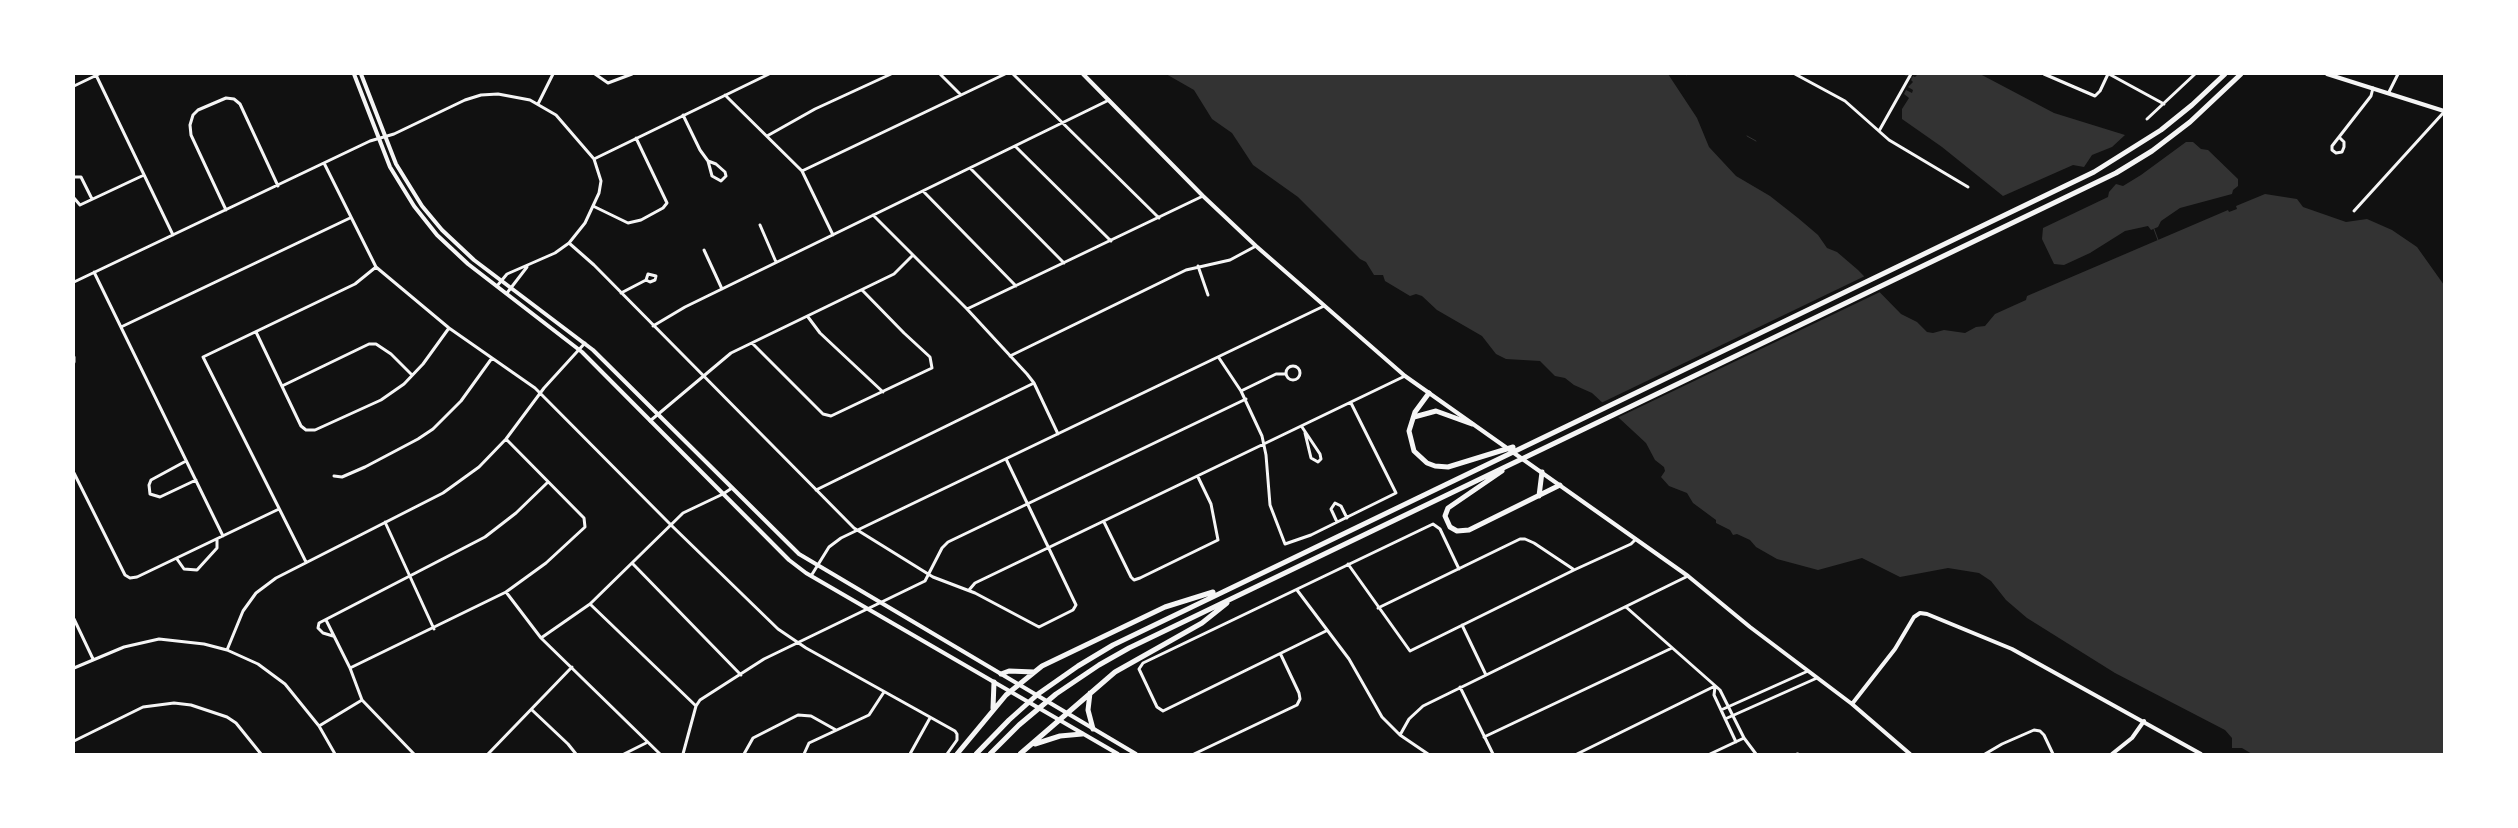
<!DOCTYPE html>
<style>
body{margin:0}
#map{position:relative;width:2518px;height:828px;overflow:hidden;background:#111;font-family:Roboto,sans-serif}
canvas{display:block}
.frame{position:absolute;inset:0;border:75px solid #fff;pointer-events:none}
</style>
<div id="map">
<canvas width="2518" height="828"></canvas>
<div class="frame"></div>
</div>
<script>
const ctx = document.querySelector('canvas').getContext('2d');
ctx.lineJoin = 'round';
function fill(path, color) { ctx.fillStyle = color; ctx.fill(path, 'evenodd'); }
const toPath = rows => new Path2D(rows.map(r => 'M' + r).join(''));
function trace(path, color, width, dash) { ctx.strokeStyle = color; ctx.lineWidth = width; ctx.lineCap = dash ? 'butt' : 'round'; ctx.setLineDash(dash || []); ctx.stroke(path); }
fill(toPath([
 [1166,74,1668,74,1697,118,1709,147,1736,176,1770,196,1798,218,1818,235,1827,248,1837,252,1858,270,1901,314,1917,322,1927,332,1933,333,1944,330,1965,333,1976,327,1985,326,1995,314,2026,300,2027,296,2228,210,2229,212,2237,209,2236,206,2265,194,2297,199,2303,207,2346,222,2367,219,2392,230,2417,247,2444,285,2444,754,2252,754,2242,748,2232,748,2232,738,2225,730,2115,673,2027,618,2006,600,1991,581,1979,573,1948,568,1900,577,1862,558,1818,570,1777,559,1756,547,1750,540,1737,534,1733,535,1730,530,1716,523,1716,520,1693,503,1687,493,1669,486,1661,477,1665,471,1664,467,1655,460,1646,443,1592,393,1574,385,1565,378,1555,376,1540,361,1506,359,1496,354,1482,336,1437,310,1422,296,1416,294,1410,296,1385,281,1383,275,1374,275,1366,262,1360,259,1298,197,1253,165,1232,133,1212,119,1194,90],
 [1918,74,1980,74,2054,113,2125,135,2112,147,2092,155,2084,167,2073,165,2003,196,1942,147,1902,119,1902,109,1909,98,1904,94,1906,90,1912,93,1913,90,1908,87,1913,82,1911,80,1913,76,1915,77],
 [2186,142,2193,142,2201,149,2208,150,2238,179,2238,186,2233,190,2232,194,2180,208,2161,221,2158,227,2151,230,2148,226,2125,231,2090,253,2064,265,2054,264,2042,239,2043,228,2108,197,2109,192,2116,184,2123,186,2141,175]
]), '#333');
fill(toPath([
 [1865,276,1880,292,1617,418,1601,403]
]), '#111');
trace(toPath([
 [1903,74,1912,78],
 [1687,75,1688,74],
 [1747,136,1756,141],
 [2154,229,2158,240]
]), '#333', 1);
trace(toPath([
 [595,74,608,83,632,74],
 [940,74,960,94],
 [1013,74,1159,218],
 [1795,74,1845,101,1889,140,1968,187],
 [2044,74,2095,96,2100,91,2108,74],
 [2109,74,2164,104],
 [96,75,173,235],
 [74,86,99,74],
 [2389,92,2398,74],
 [725,95,802,171,833,235],
 [538,104,553,74],
 [683,115,700,150,708,161,712,176,721,181,726,176,725,172,716,164,708,161],
 [2147,119,2195,74],
 [1879,131,1911,74],
 [767,136,815,109,891,74],
 [2339,137,2344,142,2344,147,2342,152,2336,153,2332,150,2332,146,2371,96,2373,88],
 [1015,146,1111,241],
 [594,159,769,74],
 [324,163,376,267,449,328,535,388,671,525,778,629,806,648,955,731,957,734,957,740,947,754],
 [970,168,1064,263],
 [802,171,1005,74],
 [74,177,81,177,92,199],
 [923,191,1016,286],
 [74,198,80,205,144,175],
 [593,206,628,223,641,220,663,208,667,203,636,138],
 [226,210,191,135,190,125,193,115,198,110,226,98,234,99,240,104,278,186],
 [2354,211,2444,112],
 [873,215,967,309,1027,374,1034,383,1058,434],
 [760,225,776,262],
 [569,243,594,265,854,528,933,577,975,593,1039,627,1073,610,1076,605,1006,459],
 [704,250,722,289],
 [1198,266,1208,295],
 [94,272,223,536],
 [74,282,370,141,394,134,465,100,481,95,498,94,530,100,556,115,594,159,601,181,599,193,585,223,569,243,555,253,507,274,497,286],
 [507,293,527,267],
 [621,293,646,280,648,274,656,276,655,280,650,282,646,280],
 [967,309,1203,196],
 [808,317,820,333,883,392],
 [653,326,685,307,1109,100],
 [121,327,350,218],
 [256,332,301,426,306,430,315,430,381,400,404,384,423,364,449,328],
 [752,343,823,414,831,416,932,368,930,357,904,333,863,291],
 [1010,356,1186,270,1230,260,1256,246],
 [74,357,74,362],
 [1219,358,1241,391,1262,436,1266,455,1270,505,1285,544,1311,535,1396,493,1351,403],
 '1286 373a7 7 0 1 1 14 0a7 7 0 1 1-14 0Z',
 [282,386,369,344,376,344,391,354,412,375],
 [1241,391,1276,374,1286,374],
 [650,421,731,353,894,274,912,256],
 [1302,427,1320,454,1321,459,1318,462,1311,458,1305,433],
 [186,461,151,480,149,485,150,494,160,497,196,480],
 [74,473,125,575,130,578,137,577,279,509],
 [334,476,342,477,365,467,418,439,433,429,461,401,492,358],
 [816,490,1034,383],
 [385,522,434,629],
 [1104,522,1131,577,1134,580,1140,578,1218,540,1211,504,1198,477],
 [1337,522,1331,509,1335,503,1341,506,1347,518],
 [177,559,184,569,197,570,217,548,217,539],
 [306,562,203,357,355,284,376,267],
 [633,564,741,675],
 [1348,564,1410,651,1574,570,1631,544,1636,539],
 [811,576,829,547,841,538,1324,306],
 [969,590,975,583,1405,376],
 [1297,590,1349,659,1382,717,1400,735,1428,754],
 [506,592,541,638,660,754],
 [590,604,696,706],
 [1626,607,1720,690,1744,738,1756,754],
 [1378,608,1520,539,1525,539,1534,543,1573,569],
 [74,619,93,659],
 [326,620,350,668,362,700,414,754],
 [1462,625,1486,675],
 [1326,631,1163,711,1157,707,1139,669,1143,663,1433,524,1440,529,1459,569],
 [333,636,323,633,318,628,319,623,485,537,516,513,548,482],
 [541,638,590,604,683,513,723,494,732,488],
 [227,650,243,611,256,593,276,578,443,493,479,467,506,439,544,388,585,343],
 [74,668,124,647,159,639,204,644,227,650,258,664,285,684,319,726,335,754],
 [350,668,506,592,546,563,585,527,584,518,506,439],
 [1460,687,1493,754],
 [1715,687,1714,695,1736,742],
 [532,710,568,744,576,754],
 [1721,710,1808,671],
 [1725,719,1817,678],
 [319,726,362,700],
 [1400,735,1409,719,1423,706,1688,576],
 [1484,737,1672,648],
 [74,741,143,707,174,703,191,705,227,717,236,723,261,754],
 [488,754,572,667],
 [624,754,646,743],
 [683,754,696,706,700,700,764,659,925,581,942,548,948,542,1246,399],
 [744,754,753,738,798,715,811,716,836,730],
 [804,754,809,743,869,715,884,692],
 [910,754,930,718],
 [1194,754,1297,705,1300,699,1299,693,1281,655],
 [1577,754,1715,686],
 [1710,754,1744,738],
 [1797,754,1798,754],
 [1985,754,2002,744,2034,730,2040,731,2044,735,2053,754]
]), '#f5f5f5', 3);
trace(toPath([
 [354,74,390,167,414,206,437,235,468,264,582,352,789,560,806,573,1118,754],
 [361,74,396,164,422,206,442,230,474,260,593,350,799,554,1136,754],
 [1083,74,1203,196,1256,246,1405,376,1688,576,1750,627,1852,704,1910,754],
 [2327,74,2444,111],
 [1852,704,1895,649,1914,617,1920,613,1927,614,2012,649,2201,754],
 [2112,754,2132,738,2144,721]
]), '#f5f5f5', 4);
trace(toPath([
 [1429,393,1415,412,1409,431,1414,451,1427,463,1435,466,1448,467,1513,447],
 [1414,417,1436,411,1472,424],
 [1502,471,1448,508,1445,516,1450,527,1457,531,1469,530,1560,485],
 [1539,496,1542,472],
 [1001,674,1009,671,1034,672],
 [1090,693,1088,710,1093,729],
 [993,708,994,682],
 [1035,744,1060,736,1082,734],
 [957,754,1006,695,1042,666,1165,607,1213,592],
 [976,754,1009,720,1038,694,1078,666,1113,645,2094,172,2161,130,2192,105,2225,74],
 [990,754,1019,725,1056,694,1099,665,1129,648,2116,173,2152,151,2190,122,2241,74],
 [1020,754,1115,672,1202,623,1227,603]
]), '#f5f5f5', 5);
</script>
